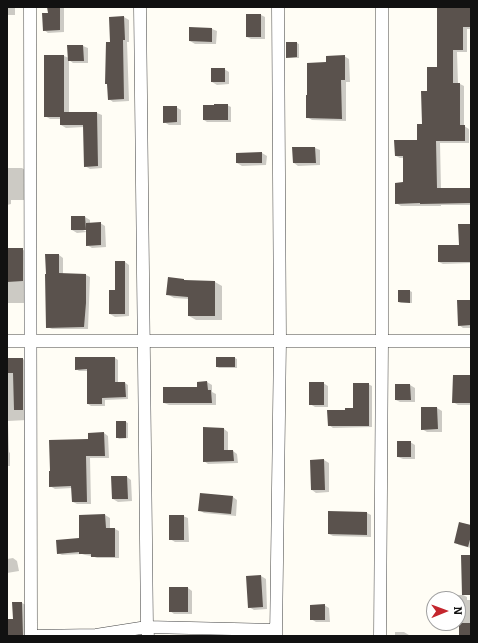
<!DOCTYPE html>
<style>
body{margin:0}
#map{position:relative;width:478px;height:643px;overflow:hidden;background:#fffdf5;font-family:Bitter,serif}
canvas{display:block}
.frame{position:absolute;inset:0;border:8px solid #111;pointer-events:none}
.north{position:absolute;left:426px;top:591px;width:40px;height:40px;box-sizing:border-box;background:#fff;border:1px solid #a0a0a0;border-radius:50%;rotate:89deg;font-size:11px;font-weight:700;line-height:16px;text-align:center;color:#111}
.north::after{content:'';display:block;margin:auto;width:14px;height:18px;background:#c4262e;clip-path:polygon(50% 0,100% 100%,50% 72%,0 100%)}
</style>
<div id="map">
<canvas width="478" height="643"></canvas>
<div class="frame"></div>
<div class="north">N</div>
</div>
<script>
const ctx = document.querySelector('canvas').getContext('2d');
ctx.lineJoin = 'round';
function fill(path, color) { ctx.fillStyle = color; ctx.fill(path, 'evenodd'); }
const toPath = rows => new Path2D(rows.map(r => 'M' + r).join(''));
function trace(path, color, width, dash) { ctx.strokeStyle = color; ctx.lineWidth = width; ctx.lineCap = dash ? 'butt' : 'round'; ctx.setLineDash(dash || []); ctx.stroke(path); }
fill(toPath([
 [7,7,15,7,15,15,7,15],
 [48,7,64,8,64,32,48,33,44,30,49,14],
 [438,7,471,7,471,29,467,29,467,52,457,52,458,84,460,84,464,86,464,126,469,129,469,143,440,143,441,189,471,189,471,205,441,205,441,206,401,206,396,203,404,183,404,158,400,158,396,156,418,141,423,125,428,92,438,68],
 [261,15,265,17,265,39,251,39,247,37],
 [124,17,129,20,129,42,127,42,129,101,113,102,109,99,111,43,110,18],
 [212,29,217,31,216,44,195,44,190,41],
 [297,43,299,44,299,58,289,58,287,57],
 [83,46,88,48,88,63,73,63,69,60,69,113,97,113,102,115,102,168,90,169,85,166,84,127,66,128,61,125,61,119,50,119,45,116,64,56,69,58],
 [344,56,349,59,350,82,346,82,346,121,312,120,307,117,327,63],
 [224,69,229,72,229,84,217,85,212,82],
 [227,105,231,107,231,122,207,122,204,120],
 [176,107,181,110,181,125,169,125,164,122],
 [293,148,315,148,320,150,320,165,298,166,294,163],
 [262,153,267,156,266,165,242,166,237,163],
 [7,168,22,168,25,170,26,200,11,200,11,204,7,205],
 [85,217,90,220,90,223,100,223,105,226,106,247,92,248,87,245,87,232,77,233,72,230],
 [82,227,87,230,87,232,81,229],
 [471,225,471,263,443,264,439,262,460,246],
 [7,248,22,249,26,252,26,303,7,303],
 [59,255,63,258,63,274,86,275,90,277,88,329,52,329,47,327],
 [125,262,129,265,129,316,115,317,110,314,116,291],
 [186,281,215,282,222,286,222,320,196,320,189,316,189,299,174,298,167,294],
 [410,291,412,292,412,303,401,303,399,302],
 [471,301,471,328,463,328,459,325],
 [115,358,118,360,118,383,125,383,128,385,128,399,105,400,105,406,91,406,88,404,88,371,79,371,76,369],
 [235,358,237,359,237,368,219,368,217,367],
 [8,359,23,359,27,362,27,420,8,421,9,452,10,453,10,466,7,466,7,379,8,379],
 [471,376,471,405,458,405,453,402],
 [207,382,212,385,212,392,216,394,216,405,169,405,164,403,198,388],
 [323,383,328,386,328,407,315,407,310,404],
 [368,384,372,386,372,427,333,428,329,425,346,411,354,409],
 [396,385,410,385,415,388,415,402,400,402,396,400],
 [422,408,437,408,442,411,442,432,427,432,422,429],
 [126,422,128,423,128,438,119,439,117,437],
 [204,429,224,429,228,432,228,451,233,451,237,454,238,463,208,464,204,461],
 [104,433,108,436,109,458,90,458,91,504,77,504,73,502,72,488,55,489,50,486,89,440],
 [410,442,415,445,415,459,403,459,398,457],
 [324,460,329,463,329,492,316,493,312,490],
 [127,477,131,480,132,501,118,502,113,499],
 [233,497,237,500,236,516,204,513,199,510],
 [367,513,371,515,371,537,333,536,329,534],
 [105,515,110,518,110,529,115,529,119,531,119,558,97,558,92,556,85,555,82,554,62,555,58,553,80,539,80,516],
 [183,516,188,518,189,542,175,542,170,539],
 [471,526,471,548,459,545,455,542],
 [13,558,17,561,19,571,7,573,7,559],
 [261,576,266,579,267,609,254,610,249,607],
 [188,588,192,591,192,614,174,614,170,611],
 [442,595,463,595,467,597,467,600,471,600,471,636,460,636,460,617,458,617,458,599,442,599],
 [22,603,26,605,27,636,8,636],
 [324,605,329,608,330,622,316,622,311,619],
 [395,632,404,632,409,635,409,636,395,636]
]), '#0003');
fill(toPath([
 [47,7,60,7,60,30,43,31,42,13,48,13],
 [437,7,470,7,470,13,471,13,471,27,463,27,463,50,453,50,453,83,460,83,460,125,465,125,465,141,436,141,437,188,471,188,471,203,420,204,420,203,395,204,395,183,403,182,403,156,395,156,394,140,417,140,417,124,422,124,421,91,427,91,427,67,437,67],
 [246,14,261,14,261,37,246,37],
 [124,16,125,40,123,40,124,99,108,100,107,84,105,84,106,42,110,42,109,17],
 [189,27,212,28,212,42,189,41],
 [286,42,297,42,297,57,286,58],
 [67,45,83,45,84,61,68,61],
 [44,55,64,55,64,112,97,112,98,166,84,167,83,125,60,125,60,117,44,117],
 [345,55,345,80,341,80,342,119,306,118,306,95,307,95,307,63,326,62,326,56],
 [211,68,225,68,225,82,211,82],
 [214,104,228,104,228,120,203,120,203,105,214,105],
 [163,106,177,106,177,122,163,123],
 [292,147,315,147,316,163,293,163],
 [262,152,262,163,236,163,236,153],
 [71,216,85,216,86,230,71,230],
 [101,222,101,245,86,246,86,223],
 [458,224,471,224,471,262,438,262,438,245,459,245],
 [7,248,23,248,23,281,7,282],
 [45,254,59,254,59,273,86,274,86,303,84,327,46,328,45,274,46,274],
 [115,261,125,261,125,314,109,314,109,290,115,290],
 [168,277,184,279,184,280,215,281,215,316,188,316,188,297,166,295],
 [398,290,410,290,410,303,398,302],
 [457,300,471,300,471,325,458,326],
 [75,357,115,357,115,382,125,382,126,397,102,398,102,404,87,404,87,369,75,370],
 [216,357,235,357,235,367,216,367],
 [7,358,23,358,23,410,14,410,13,373,7,373],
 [453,375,471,375,471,403,452,403],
 [207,381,208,390,211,390,212,403,163,403,163,387,197,387,197,382],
 [309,382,324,382,324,405,309,405],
 [353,383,369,383,369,426,328,426,327,410,345,410,345,408,353,408],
 [395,384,410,384,411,400,395,400],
 [421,407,437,407,438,429,421,430],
 [116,421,126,421,126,438,116,438],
 [203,427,224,428,224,450,233,450,234,461,203,462],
 [104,432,105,456,86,456,87,502,72,502,71,486,49,487,49,471,50,471,49,440,88,439,88,433],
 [397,441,411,441,411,457,397,457],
 [324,459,325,490,311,490,310,460],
 [111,476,127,476,128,499,112,499],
 [200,493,233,496,231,514,198,511],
 [328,511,367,512,367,535,328,534],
 [105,514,106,528,115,528,115,557,91,557,91,554,79,554,79,552,57,554,56,540,79,538,79,515],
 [169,515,184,515,184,540,169,540],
 [459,522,471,525,471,536,468,547,454,543],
 [461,555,471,555,471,595,462,595],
 [261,575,263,607,248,608,246,576],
 [169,587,188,587,188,612,169,612],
 [12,602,22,602,23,636,7,636,7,619,13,619],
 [325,604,325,620,310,620,310,605],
 [459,623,471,623,471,636,459,636]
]), '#5a524d');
const street = toPath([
 [30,7,31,636],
 [140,7,147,627,148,636],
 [7,341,471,341],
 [31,636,96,635,147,627,276,630],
 [276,636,280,341,278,7],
 [380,636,382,341,382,7]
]);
trace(street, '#444', 13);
trace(street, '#fff', 12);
</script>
